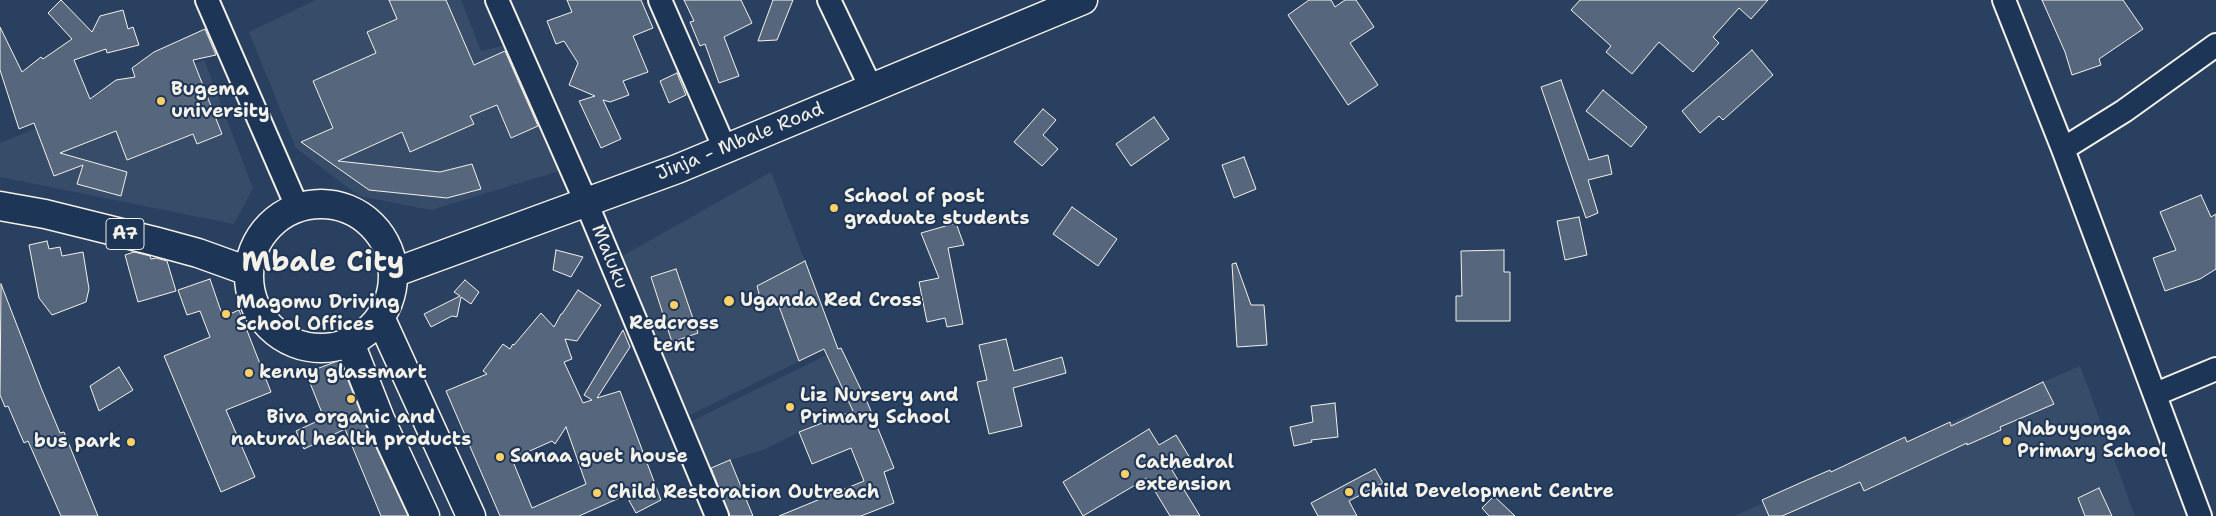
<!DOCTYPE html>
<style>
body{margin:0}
canvas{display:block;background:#2a4060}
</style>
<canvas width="2216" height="516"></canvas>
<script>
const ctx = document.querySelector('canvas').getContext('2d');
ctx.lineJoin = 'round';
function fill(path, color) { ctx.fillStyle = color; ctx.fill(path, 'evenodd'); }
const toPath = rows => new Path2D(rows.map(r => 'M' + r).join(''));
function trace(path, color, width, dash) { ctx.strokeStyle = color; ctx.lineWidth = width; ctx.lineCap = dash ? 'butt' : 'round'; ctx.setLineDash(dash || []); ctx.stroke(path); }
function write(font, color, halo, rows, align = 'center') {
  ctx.font = font + ' "Shantell Sans",sans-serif'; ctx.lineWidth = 4; ctx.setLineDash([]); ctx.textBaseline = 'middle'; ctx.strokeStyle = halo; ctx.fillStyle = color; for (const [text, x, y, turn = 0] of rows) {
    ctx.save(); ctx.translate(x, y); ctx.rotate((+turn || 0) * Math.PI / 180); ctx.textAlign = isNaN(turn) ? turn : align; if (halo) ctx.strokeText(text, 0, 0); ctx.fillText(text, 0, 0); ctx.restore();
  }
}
fill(toPath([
 [316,0,461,0,481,51,515,43,562,170,431,210,359,196,296,148,249,32],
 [204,60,253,188,234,224,0,177,0,143],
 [771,172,836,343,690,415,619,258],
 [841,348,868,404,799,432,765,449,709,467,686,424],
 [2080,366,2135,516,1734,516]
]), '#374c69');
const building = toPath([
 [61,0,92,32,100,16,123,10,128,29,133,27,139,45,107,53,106,49,74,60,90,99,116,80,135,77,132,68,154,52,205,29,216,55,193,60,222,134,197,144,193,134,127,160,116,131,60,153,127,172,121,196,77,184,83,165,54,176,34,123,19,129,0,70,0,27,22,72,41,57,43,59,72,39,48,13,61,0],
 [389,0,446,0,474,65,505,51,538,126,511,138,497,105,470,116,474,124,410,152,402,132,338,161,440,172,472,164,481,189,447,198,369,190,301,142,333,128,313,81,376,53,367,32,397,19,389,0],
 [567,0,641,0,653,28,633,36,648,72,623,81,629,95,610,102,603,100,621,139,601,148,579,101,595,96,569,85,578,63,564,41,556,44,547,21,572,12,567,0],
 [684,0,741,0,752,23,724,37,739,76,719,83,705,44,700,46,690,22,694,21,684,0],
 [773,0,793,0,777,40,758,41,773,0],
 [1309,0,1331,0,1335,7,1345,0,1356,0,1374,27,1350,43,1378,85,1348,105,1288,15,1309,0],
 [1580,0,1768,0,1751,19,1739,8,1713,37,1719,43,1693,72,1659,42,1632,74,1606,52,1611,46,1571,10,1580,0],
 [2042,0,2123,0,2143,29,2099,59,2101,65,2072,75,2065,52,2042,0],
 [1752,50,1773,75,1723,120,1719,116,1700,133,1682,111,1752,50],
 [677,73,686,95,669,103,660,81,677,73],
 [1561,80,1589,160,1608,155,1612,174,1588,180,1598,213,1586,218,1541,87,1561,80],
 [1603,90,1647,127,1631,147,1586,111,1603,90],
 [1043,109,1056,120,1043,135,1058,149,1042,166,1014,142,1043,109],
 [1154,117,1169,139,1131,166,1116,144,1154,117],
 [1244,157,1256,189,1234,198,1222,165,1244,157],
 [2201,195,2211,217,2216,214,2216,269,2200,279,2165,291,2153,258,2176,250,2160,212,2201,195],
 [1072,207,1117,239,1098,266,1053,234,1072,207],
 [1579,217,1587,255,1565,260,1557,221,1579,217],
 [956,223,964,245,948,248,963,324,947,327,945,318,927,322,919,282,939,278,921,233,956,223],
 [47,241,49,249,60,247,62,256,83,252,89,289,86,302,52,315,39,298,29,245,47,241],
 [556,250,583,257,571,277,553,270,556,250],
 [1504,250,1504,272,1510,272,1510,321,1456,321,1456,296,1462,296,1461,251,1504,250],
 [134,252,150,256,151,259,156,258,167,261,176,291,138,302,125,255,134,252],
 [805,261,838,349,841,348,868,404,894,468,884,472,894,503,861,516,779,516,864,481,851,448,812,464,799,432,853,411,824,349,799,361,776,298,762,306,757,286,805,261],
 [1236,263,1251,305,1264,305,1267,345,1237,347,1232,264,1236,263],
 [676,269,698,333,672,342,651,277,676,269],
 [210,279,223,317,239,310,271,392,226,410,255,477,221,492,164,356,210,337,200,311,187,315,178,290,210,279],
 [465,280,479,292,471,304,461,297,457,317,452,316,431,327,424,314,460,296,454,292,465,280],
 [1,284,42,390,60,433,64,432,98,516,61,516,28,441,24,443,8,406,5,407,0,395,1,284],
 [578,290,601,305,577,341,565,339,572,359,564,362,583,403,592,400,584,395,623,330,630,347,597,398,620,391,661,500,636,513,626,495,579,516,500,516,446,391,487,374,483,371,503,344,510,349,513,344,514,345,541,313,554,327,561,314,562,314,578,290],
 [566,427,586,484,532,508,512,459,552,441,555,444,566,427],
 [1006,339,1014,371,1062,357,1066,373,1013,388,1022,426,989,434,977,382,987,380,979,345,1006,339],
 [340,360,366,426,408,516,381,516,345,429,304,449,296,431,324,418,306,373,340,360],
 [119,367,133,390,99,411,90,386,119,367],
 [2043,382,2054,404,2000,427,2001,430,1967,445,1967,443,1864,491,1860,482,1782,516,1769,516,1762,500,1800,483,1830,470,1831,472,1905,437,1907,442,1950,422,1951,426,2043,382],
 [1335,403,1338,437,1311,440,1312,442,1294,446,1290,427,1313,422,1311,406,1335,403],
 [1149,429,1159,445,1176,435,1190,458,1172,470,1200,516,1170,516,1147,478,1083,516,1063,482,1149,429],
 [730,460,753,516,730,516,711,468,730,460],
 [1375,469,1383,483,1349,501,1357,516,1318,516,1311,503,1375,469],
 [2099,488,2112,516,2085,516,2078,498,2099,488],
 [1494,496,1515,516,1489,516,1482,508,1494,496]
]);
fill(building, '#56677d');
trace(building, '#f4f1e8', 1);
const minor = toPath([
 [207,0,298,209],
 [497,0,586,202,717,516],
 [660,0,725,149],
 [829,0,871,88],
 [2004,0,2063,149,2200,516],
 [2063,149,2124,111,2216,45],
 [2156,394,2216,369]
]);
const major = toPath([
 '249 276a72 72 0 1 1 144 0a72 72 0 1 1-144 0Z',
 [0,206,45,214,154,241,198,253,248,271],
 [393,273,677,169,1083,0],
 [380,317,471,516],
 [350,343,380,419,425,516]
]);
trace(minor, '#f4f1e8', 26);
trace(major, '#f4f1e8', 31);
trace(minor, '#1d3557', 22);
trace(major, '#1d3557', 28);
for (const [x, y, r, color] of [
 [161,101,5,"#ffd166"],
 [834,208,5,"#ffd166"],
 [729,301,6,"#ffd166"],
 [674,305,5,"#ffd166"],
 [226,314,5,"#ffd166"],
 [249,373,5,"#ffd166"],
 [351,399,5,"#ffd166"],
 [790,407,5,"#ffd166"],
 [2007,441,5,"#ffd166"],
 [131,442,5,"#ffd166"],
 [500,457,5,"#ffd166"],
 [1125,474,5,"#ffd166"],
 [1349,492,5,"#ffd166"],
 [597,493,5,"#ffd166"]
]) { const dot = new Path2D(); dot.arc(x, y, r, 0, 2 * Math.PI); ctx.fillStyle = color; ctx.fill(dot); trace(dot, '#1d3557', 2); }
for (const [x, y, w] of [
 [125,234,38]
]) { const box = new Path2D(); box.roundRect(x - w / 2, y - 15.5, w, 31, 4); ctx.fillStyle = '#1d3557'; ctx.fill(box); trace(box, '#f4f1e8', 1); }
write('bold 18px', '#f4f1e8', null, [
 ["A7",125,234]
]);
write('bold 19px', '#f4f1e8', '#1d3557', [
 ["Bugema",171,90],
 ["university",171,112],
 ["School of post",844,197],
 ["graduate students",844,219],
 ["Uganda Red Cross",740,301],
 ["Magomu Driving",236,303],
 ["School Offices",236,325],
 ["Redcross",674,324,"center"],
 ["tent",674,346,"center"],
 ["kenny glassmart",259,373],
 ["Liz Nursery and",800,396],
 ["Primary School",800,418],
 ["Biva organic and",351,418,"center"],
 ["natural health products",351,440,"center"],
 ["Nabuyonga",2017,430],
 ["Primary School",2017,452],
 ["bus park",121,442,"right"],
 ["Sanaa guet house",510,457],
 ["Cathedral",1135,463],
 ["extension",1135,485],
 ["Child Development Centre",1359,492],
 ["Child Restoration Outreach",607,493]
], 'left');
write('19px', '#f4f1e8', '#1d3557', [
 ["Jinja - Mbale Road",740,142,-22],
 ["Maluku",609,257,68]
]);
write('bold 29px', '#f4f1e8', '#1d3557', [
 ["Mbale City",323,263]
]);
</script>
